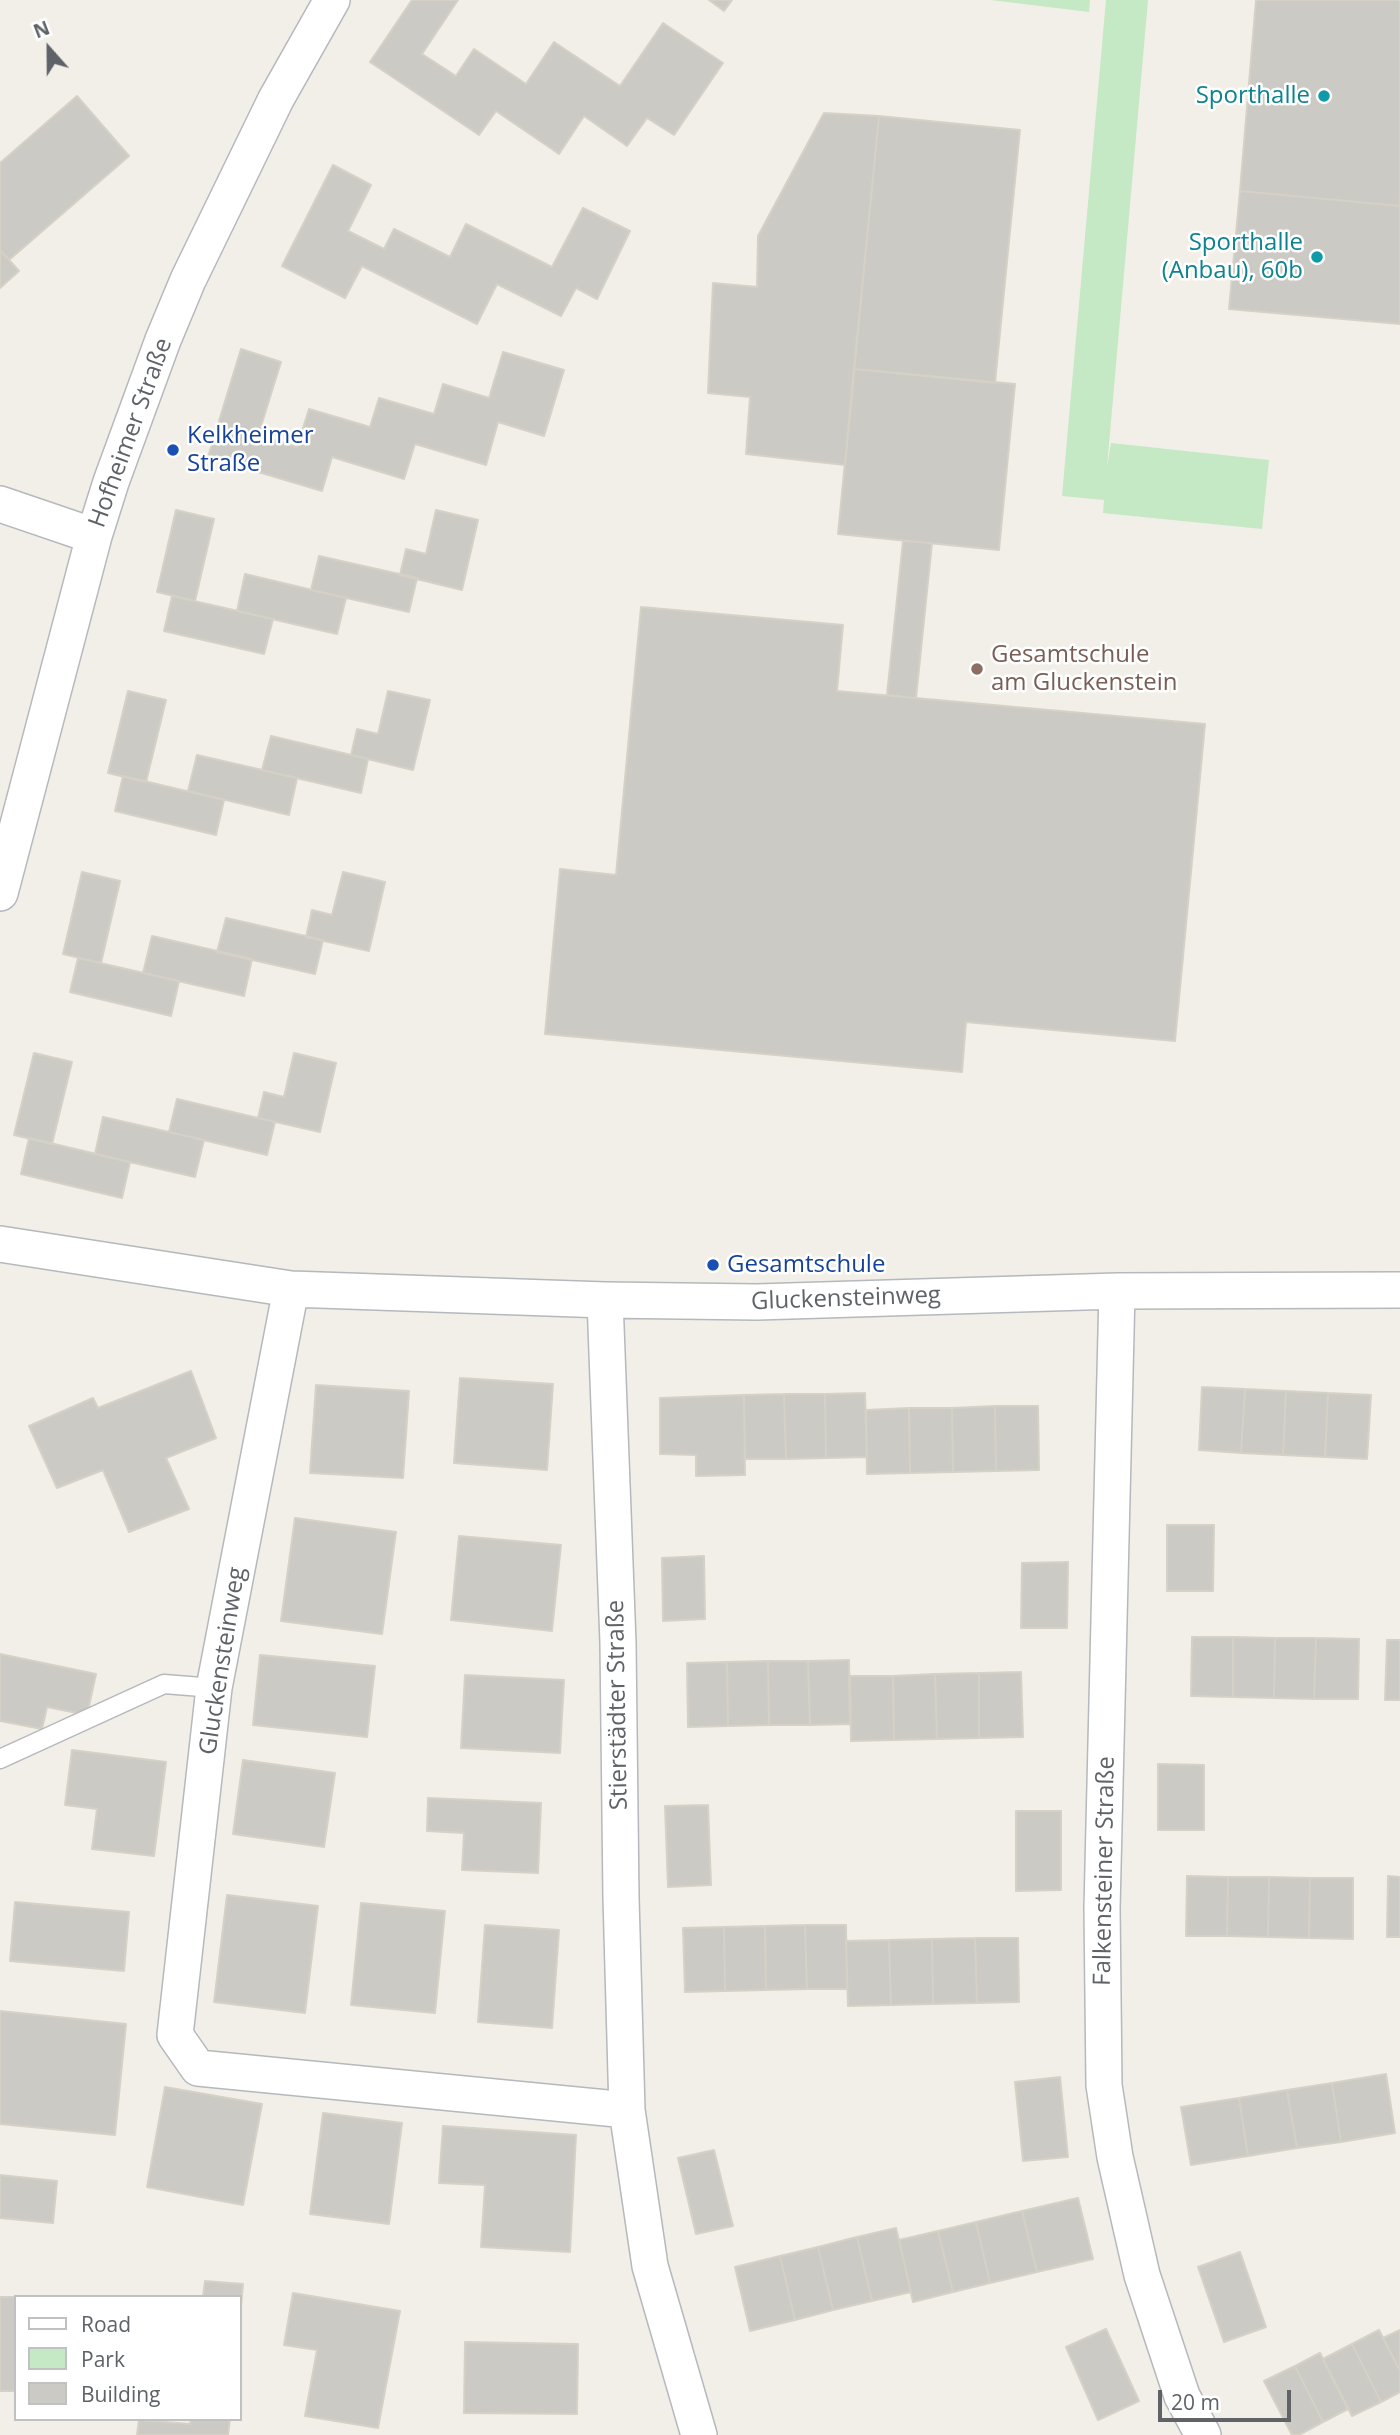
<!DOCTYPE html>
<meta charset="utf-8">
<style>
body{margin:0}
#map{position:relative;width:1400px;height:2435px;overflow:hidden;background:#f1efe8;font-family:"Open Sans",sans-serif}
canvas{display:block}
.legend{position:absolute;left:14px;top:2295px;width:228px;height:126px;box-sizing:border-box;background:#fff;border:2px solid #bfc1c3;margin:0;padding:9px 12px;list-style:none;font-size:21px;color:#5f6368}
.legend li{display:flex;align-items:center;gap:14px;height:35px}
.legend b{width:35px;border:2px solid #bfc1c3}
.north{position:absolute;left:14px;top:14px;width:70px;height:70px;-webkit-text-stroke:5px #fff;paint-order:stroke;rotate:339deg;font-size:19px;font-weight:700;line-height:28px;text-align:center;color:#5f6368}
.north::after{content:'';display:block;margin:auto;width:24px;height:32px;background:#5f6368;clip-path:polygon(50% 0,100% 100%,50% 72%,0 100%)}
.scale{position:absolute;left:1158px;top:2390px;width:133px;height:32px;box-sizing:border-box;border:4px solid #5f6368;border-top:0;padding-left:9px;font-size:21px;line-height:24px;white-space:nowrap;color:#5f6368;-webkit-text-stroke:5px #fff;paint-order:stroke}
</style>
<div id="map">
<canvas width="1400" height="2435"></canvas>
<ul class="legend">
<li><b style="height:9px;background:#fff"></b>Road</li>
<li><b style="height:19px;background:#c5e8c5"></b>Park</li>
<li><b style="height:19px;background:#cccac5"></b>Building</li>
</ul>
<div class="north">N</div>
<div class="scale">20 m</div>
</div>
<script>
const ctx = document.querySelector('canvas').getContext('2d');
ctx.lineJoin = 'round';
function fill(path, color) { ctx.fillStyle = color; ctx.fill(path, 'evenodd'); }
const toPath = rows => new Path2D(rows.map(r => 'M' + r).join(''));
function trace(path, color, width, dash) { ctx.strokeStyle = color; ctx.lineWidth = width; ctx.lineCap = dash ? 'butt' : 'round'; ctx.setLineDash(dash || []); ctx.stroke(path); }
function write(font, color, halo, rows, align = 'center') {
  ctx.font = font + ' "Open Sans",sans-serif'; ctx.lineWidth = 5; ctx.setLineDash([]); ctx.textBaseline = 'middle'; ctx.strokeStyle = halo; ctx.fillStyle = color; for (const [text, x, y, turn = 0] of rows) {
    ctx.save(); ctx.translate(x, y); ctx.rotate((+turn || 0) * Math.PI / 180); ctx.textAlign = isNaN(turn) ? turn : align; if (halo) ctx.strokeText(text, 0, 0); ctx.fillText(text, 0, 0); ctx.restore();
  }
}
fill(toPath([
 [991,0,1090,0,1089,12],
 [1106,0,1148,0,1107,467,1111,443,1269,460,1262,529,1103,513,1104,500,1062,496]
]), '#c5e8c5');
const building = toPath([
 [412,0,458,0,422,54,456,76,474,49,526,84,554,42,620,86,663,23,723,63,674,135,647,118,627,146,584,116,559,154,496,111,479,135,370,62,412,0],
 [709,0,732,0,724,11,709,0],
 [1256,0,1400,0,1400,206,1240,191,1256,0],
 [77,96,129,156,9,260,0,250,0,163,77,96],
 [824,113,879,116,845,465,746,454,750,397,708,393,713,283,757,287,758,236,824,113],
 [879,116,1020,130,995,383,854,369,879,116],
 [333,165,371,185,348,231,384,249,394,229,450,257,466,224,552,267,583,208,630,231,597,299,576,288,561,316,497,284,477,324,362,266,345,298,282,266,333,165],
 [1240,191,1400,206,1400,324,1229,309,1240,191],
 [0,250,19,271,0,288,0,250],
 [241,349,281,362,258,436,297,447,309,409,370,427,379,398,434,414,443,384,489,398,503,352,564,370,544,436,498,422,486,465,415,444,404,479,332,457,322,491,208,457,241,349],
 [854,369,1015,384,999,550,838,534,854,369],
 [176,510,214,519,195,601,157,592,176,510],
 [436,510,478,520,462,590,400,575,406,549,426,554,436,510],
 [903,541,932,543,916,698,887,695,903,541],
 [319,556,417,578,409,612,311,590,319,556],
 [245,574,346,598,337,634,237,611,245,574],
 [172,596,273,619,264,654,164,631,172,596],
 [641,607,843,625,837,691,1205,724,1175,1041,966,1022,962,1072,545,1034,560,869,616,875,641,607],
 [128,691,166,700,146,782,108,773,128,691],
 [388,691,430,700,413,770,351,755,357,729,378,734,388,691],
 [271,736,368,759,361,793,262,770,271,736],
 [197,755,297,778,289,815,188,791,197,755],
 [123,776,224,800,216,835,115,811,123,776],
 [82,872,120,881,101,963,63,954,82,872],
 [343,872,385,882,369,951,306,937,312,910,332,915,343,872],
 [226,918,323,940,315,974,217,952,226,918],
 [152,936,252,959,244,996,143,973,152,936],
 [78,958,179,981,171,1016,70,992,78,958],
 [34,1053,72,1062,52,1144,14,1135,34,1053],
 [294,1053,336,1063,320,1132,258,1118,264,1092,284,1097,294,1053],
 [177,1099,275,1122,267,1155,169,1132,177,1099],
 [103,1117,204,1140,195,1177,95,1154,103,1117],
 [29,1138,130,1162,122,1198,21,1174,29,1138],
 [191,1371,216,1438,166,1458,189,1509,129,1532,103,1470,57,1488,29,1426,93,1398,98,1408,191,1371],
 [460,1378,553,1384,547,1470,454,1463,460,1378],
 [316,1385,409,1391,403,1478,310,1473,316,1385],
 [1202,1387,1245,1389,1241,1453,1199,1450,1202,1387],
 [1245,1389,1286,1391,1283,1455,1241,1453,1245,1389],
 [1286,1391,1328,1393,1325,1457,1283,1455,1286,1391],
 [865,1393,867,1457,826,1458,825,1394,865,1393],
 [1328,1393,1371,1395,1367,1459,1325,1457,1328,1393],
 [784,1394,825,1394,826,1458,786,1459,784,1394],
 [784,1394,786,1459,745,1459,744,1395,784,1394],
 [744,1395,745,1475,696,1476,696,1455,660,1454,660,1398,744,1395],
 [995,1406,1038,1406,1039,1470,996,1471,995,1406],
 [995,1406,996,1471,953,1472,952,1408,995,1406],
 [909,1408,952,1408,953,1472,910,1473,909,1408],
 [909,1408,910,1473,867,1474,866,1410,909,1408],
 [295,1518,396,1532,382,1634,281,1621,295,1518],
 [1167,1525,1214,1525,1213,1591,1167,1591,1167,1525],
 [459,1536,561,1545,552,1631,451,1620,459,1536],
 [704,1556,705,1619,663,1621,662,1558,704,1556],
 [1068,1562,1067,1628,1021,1628,1022,1563,1068,1562],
 [1192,1637,1233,1637,1233,1697,1191,1696,1192,1637],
 [1233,1637,1275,1638,1274,1698,1233,1697,1233,1637],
 [1275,1638,1316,1638,1314,1699,1274,1698,1275,1638],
 [1316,1638,1359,1639,1358,1699,1314,1699,1316,1638],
 [1387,1640,1400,1640,1400,1700,1385,1700,1387,1640],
 [0,1654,96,1674,87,1715,47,1707,42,1729,0,1721,0,1654],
 [260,1655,375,1666,367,1737,253,1725,260,1655],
 [849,1660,850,1724,810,1725,808,1661,849,1660],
 [768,1661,769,1725,728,1726,727,1662,768,1661],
 [768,1661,808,1661,810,1725,769,1725,768,1661],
 [727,1662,728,1726,688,1727,687,1663,727,1662],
 [1021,1672,1023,1737,979,1738,979,1673,1021,1672],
 [979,1673,979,1738,937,1739,935,1674,979,1673],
 [935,1674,937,1739,894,1740,893,1676,935,1674],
 [465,1675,564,1680,560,1753,461,1748,465,1675],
 [850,1676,893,1676,894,1740,851,1741,850,1676],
 [72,1750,166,1762,154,1856,92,1849,97,1809,65,1805,72,1750],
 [243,1760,335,1773,324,1847,233,1834,243,1760],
 [1158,1764,1204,1765,1204,1830,1158,1830,1158,1764],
 [428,1798,541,1803,538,1873,462,1870,464,1833,427,1831,428,1798],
 [708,1805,711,1885,668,1887,665,1806,708,1805],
 [1016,1811,1061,1811,1061,1890,1016,1891,1016,1811],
 [1187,1876,1228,1877,1227,1936,1186,1936,1187,1876],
 [1388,1876,1400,1877,1400,1937,1387,1937,1388,1876],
 [1228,1877,1269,1877,1268,1937,1227,1936,1228,1877],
 [1269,1877,1310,1878,1309,1938,1268,1937,1269,1877],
 [1310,1878,1353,1878,1353,1939,1309,1938,1310,1878],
 [227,1895,318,1906,305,2013,214,2002,227,1895],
 [15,1902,129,1912,124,1971,10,1961,15,1902],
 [361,1903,445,1911,435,2013,351,2005,361,1903],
 [485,1925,559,1930,552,2028,478,2022,485,1925],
 [805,1925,807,1989,766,1990,765,1926,805,1925],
 [805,1925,846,1925,847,1989,807,1989,805,1925],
 [765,1926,766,1990,725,1991,724,1927,765,1926],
 [724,1927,725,1991,685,1992,683,1928,724,1927],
 [975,1938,1018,1938,1019,2002,977,2003,975,1938],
 [975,1938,977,2003,933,2004,932,1939,975,1938],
 [932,1939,933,2004,891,2005,889,1940,932,1939],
 [889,1940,891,2005,848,2006,846,1941,889,1940],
 [0,2011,126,2024,115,2135,0,2124,0,2011],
 [1386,2074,1395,2133,1341,2142,1332,2083,1386,2074],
 [1060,2077,1068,2157,1023,2161,1015,2082,1060,2077],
 [1332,2083,1341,2142,1297,2148,1287,2090,1332,2083],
 [165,2087,262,2104,243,2205,147,2187,165,2087],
 [1287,2090,1297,2148,1248,2156,1239,2098,1287,2090],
 [1239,2098,1248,2156,1191,2165,1181,2107,1239,2098],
 [323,2113,402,2123,389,2224,310,2214,323,2113],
 [443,2126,576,2135,570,2252,481,2247,485,2185,439,2183,443,2126],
 [714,2150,733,2226,696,2234,678,2158,714,2150],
 [0,2175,57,2181,53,2223,0,2218,0,2175],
 [1078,2198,1093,2259,1037,2272,1022,2211,1078,2198],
 [1022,2211,1037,2272,990,2283,976,2222,1022,2211],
 [976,2222,990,2283,953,2292,938,2231,976,2222],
 [896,2228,911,2292,872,2301,857,2237,896,2228],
 [938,2231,953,2292,913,2302,899,2240,938,2231],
 [857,2237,872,2301,833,2310,818,2247,857,2237],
 [818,2247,833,2310,795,2320,780,2256,818,2247],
 [1240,2252,1266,2327,1224,2342,1198,2267,1240,2252],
 [780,2256,795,2320,750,2331,735,2267,780,2256],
 [205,2281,243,2284,240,2317,240,2297,203,2297,205,2281],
 [293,2293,400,2311,378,2428,305,2416,317,2350,284,2345,293,2293],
 [0,2297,16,2297,16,2391,0,2391,0,2297],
 [1106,2329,1139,2401,1098,2420,1066,2347,1106,2329],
 [1379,2330,1400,2371,1400,2392,1381,2402,1352,2344,1379,2330],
 [1400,2330,1400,2371,1383,2338,1400,2330],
 [465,2342,578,2344,577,2414,464,2413,465,2342],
 [1352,2344,1381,2402,1352,2416,1323,2359,1352,2344],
 [1320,2353,1348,2409,1323,2422,1295,2366,1320,2353],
 [1295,2366,1323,2422,1299,2435,1292,2435,1264,2381,1295,2366],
 [191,2419,230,2419,228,2435,137,2435,139,2420,190,2424,191,2419]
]);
fill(building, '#cccac5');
trace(building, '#d6d1c6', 2);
const lane = toPath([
 [0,1759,164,1684,214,1688]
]);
const street = toPath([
 [0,504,94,536],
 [0,893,94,536,111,482,163,340,188,280,276,99,332,0],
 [0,1244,291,1289,605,1300,757,1302,1117,1291,1400,1290],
 [291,1289,214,1688,175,2035,198,2068,627,2110],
 [1117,1291,1102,1908,1104,2085,1115,2157,1142,2275,1182,2396,1203,2435],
 [605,1300,618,1643,621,1898,627,2110,650,2266,699,2435]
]);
trace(lane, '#b5b8bc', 21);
trace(street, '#b5b8bc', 38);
trace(lane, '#fff', 18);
trace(street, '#fff', 35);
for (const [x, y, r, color] of [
 [1324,96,7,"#0f9aa8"],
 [1317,257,7,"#0f9aa8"],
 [173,450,7,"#1a4fb4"],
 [977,669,7,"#8d6e63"],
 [713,1265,7,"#1a4fb4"]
]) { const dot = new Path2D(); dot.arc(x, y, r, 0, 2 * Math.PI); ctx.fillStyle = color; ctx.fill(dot); trace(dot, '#fff', 2.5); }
write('24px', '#0d838f', '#fff', [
 ["Sporthalle",1310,96],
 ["Sporthalle",1303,243],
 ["(Anbau), 60b",1303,271]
], 'right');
write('24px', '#5f6368', '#fff', [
 ["Hofheimer Straße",131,433,-70],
 ["Gluckensteinweg",846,1299,-2],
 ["Gluckensteinweg",223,1661,-81],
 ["Stierstädter Straße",618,1705,-91],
 ["Falkensteiner Straße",1105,1871,-89]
]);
write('24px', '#164399', '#fff', [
 ["Kelkheimer",187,436],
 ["Straße",187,464],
 ["Gesamtschule",727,1265]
], 'left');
write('24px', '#785e54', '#fff', [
 ["Gesamtschule",991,655],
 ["am Gluckenstein",991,683]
], 'left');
</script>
